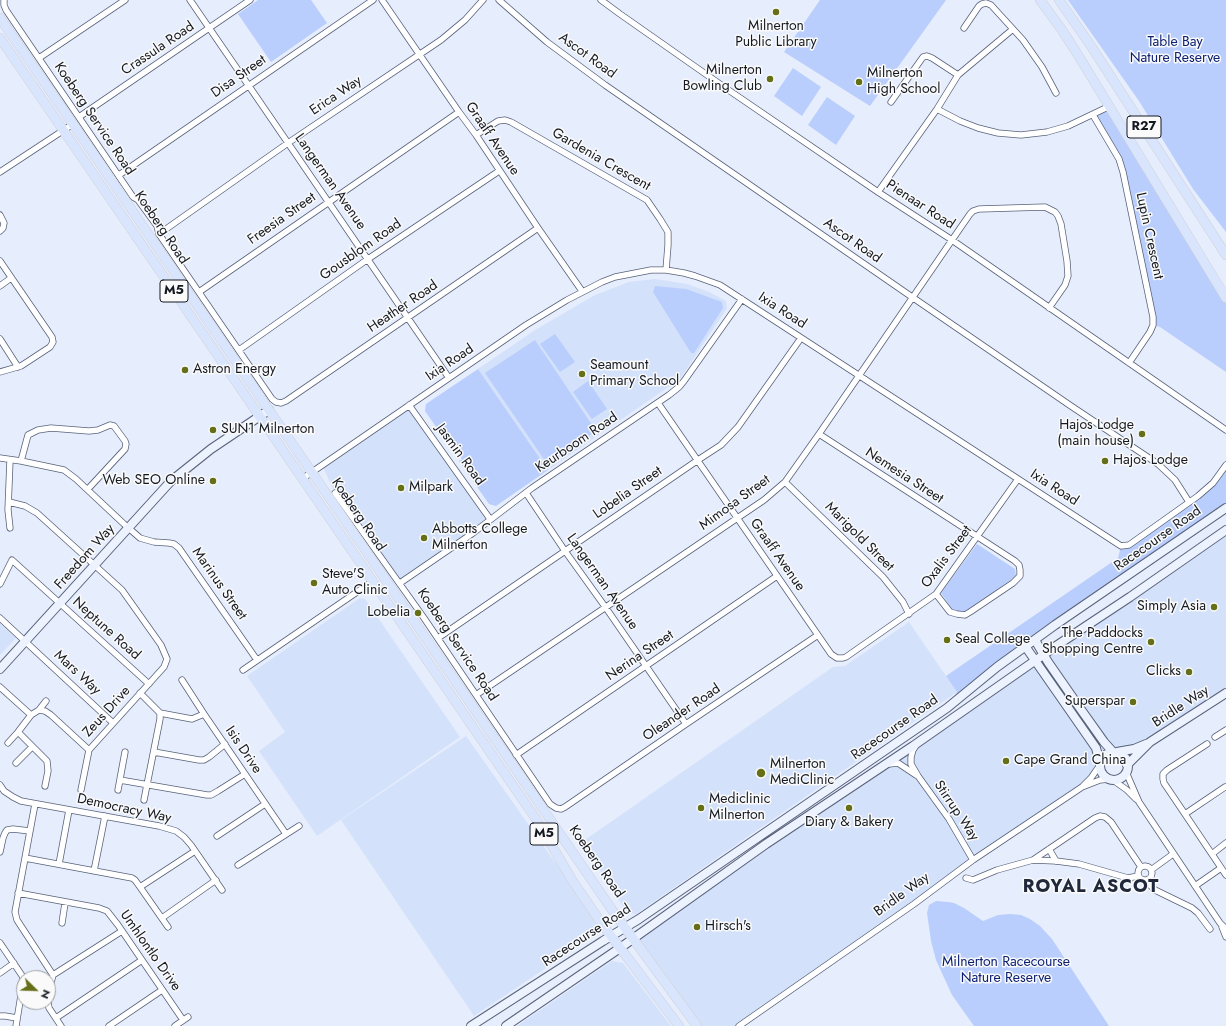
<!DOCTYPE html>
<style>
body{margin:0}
#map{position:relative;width:1226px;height:1026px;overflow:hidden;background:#e6edfd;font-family:Jost,sans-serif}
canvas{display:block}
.north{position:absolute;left:16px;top:970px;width:40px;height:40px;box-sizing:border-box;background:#fafafa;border:1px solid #9ea0a4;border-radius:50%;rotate:113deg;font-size:11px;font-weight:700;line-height:16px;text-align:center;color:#141922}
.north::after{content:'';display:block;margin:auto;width:14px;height:18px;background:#656f18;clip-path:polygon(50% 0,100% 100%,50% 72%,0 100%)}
</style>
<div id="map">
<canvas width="1226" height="1026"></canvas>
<div class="north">N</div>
</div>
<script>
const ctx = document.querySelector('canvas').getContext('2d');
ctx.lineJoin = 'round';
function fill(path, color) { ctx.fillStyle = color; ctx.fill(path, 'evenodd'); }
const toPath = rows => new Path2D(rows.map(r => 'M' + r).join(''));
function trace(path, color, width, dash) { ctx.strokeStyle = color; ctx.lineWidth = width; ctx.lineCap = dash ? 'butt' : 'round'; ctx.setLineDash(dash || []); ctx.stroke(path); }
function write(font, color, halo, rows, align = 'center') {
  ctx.font = font + ' Jost,sans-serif'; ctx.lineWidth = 3; ctx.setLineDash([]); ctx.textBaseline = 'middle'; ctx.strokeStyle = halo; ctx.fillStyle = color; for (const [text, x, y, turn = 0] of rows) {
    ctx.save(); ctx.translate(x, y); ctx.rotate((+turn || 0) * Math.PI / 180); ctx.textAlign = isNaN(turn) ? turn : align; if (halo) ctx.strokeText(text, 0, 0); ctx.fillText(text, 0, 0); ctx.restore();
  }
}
fill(toPath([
 [655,279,687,284,709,292,726,301,727,308,680,379,548,470,478,369,535,330,595,295,629,282],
 [409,405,490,519,400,583,335,493,322,465],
 [1226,534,1226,693,1150,742,1110,752,1105,755,1091,778,739,1026,697,1026,633,939],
 [360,598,365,599,460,737,317,836,259,751,285,732,247,676],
 [909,622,957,692,636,914,629,913,624,908,582,842,833,667,845,666],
 [0,624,16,638,0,655],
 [466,736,603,930,474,1016,341,820],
 [612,961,623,963,671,1026,517,1026]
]), '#d4e1fb');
fill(toPath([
 [258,0,311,0,327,23,271,62,238,14],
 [820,0,946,0,870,106,784,52],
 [1068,0,1226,0,1226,232,1193,189,1139,101],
 [793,68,821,87,802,116,774,96],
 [827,97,855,116,836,145,808,125],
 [1110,106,1226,298,1226,372,1160,327,1153,325,1123,172,1093,115],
 [655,286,686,289,722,302,723,308,694,353,691,353,653,292],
 [555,334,575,362,560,372,540,344],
 [535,340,596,431,548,465,485,373],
 [478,369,548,470,496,506,489,504,459,461,462,459,458,453,455,454,425,411,426,404],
 [588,381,607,409,592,419,573,392],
 [1226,465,1226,508,1120,581,947,708,957,692,946,676,1118,558,1121,546,1123,546,1198,496],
 [977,544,1015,569,1016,576,966,612,953,611,941,593],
 [936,901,948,902,954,903,964,908,983,921,998,915,1010,914,1021,915,1030,919,1040,926,1052,939,1109,1026,974,1026,952,995,936,960,931,941,927,913,929,905]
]), '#b9cefc');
const street = toPath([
 [4,0,4,5,6,10,133,197,138,200,157,226,159,234,272,399,276,402,281,403,286,401,538,228],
 [190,0,449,378],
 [382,0,459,112,476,135,538,228,582,291],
 [499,0,547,42,605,85,912,297,1071,406,1158,464,1175,480,1189,502],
 [601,0,620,14,727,89,878,192,952,240,1226,430],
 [964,28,979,6,982,4,986,3,991,5,1023,40,1042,67,1056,93],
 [39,58,125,0],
 [891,102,923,57,927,56,932,58,958,75],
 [937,109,958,75,1013,29],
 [1093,115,1119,159,1123,172,1153,317,1153,325,1150,332,1129,363],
 [79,117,250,0],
 [476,135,498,121,505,120,511,122,647,200,660,219,668,232,668,245,666,270],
 [0,172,73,124],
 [119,175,373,0],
 [878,192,937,109,960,121,978,128,998,133,1021,135,1047,132,1068,126,1110,106],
 [0,215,4,223,3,228,0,231],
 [159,234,288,143,441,40,465,20,483,0],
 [0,261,52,337,53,342,50,347,21,366,0,372],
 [0,286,11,278],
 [199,292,459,112],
 [0,339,18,367],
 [239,350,368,259,499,171],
 [658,403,831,654,837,658,843,658,846,657,936,594,1018,479],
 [409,405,490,519],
 [819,434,1015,561,1019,565,1020,570,1020,576,1013,583,970,612,965,615,957,614,950,612,936,594],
 [0,458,21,461,64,470,76,479,124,524,140,538,154,542,169,543,174,544,179,548,257,660],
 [21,461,28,435,38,430,51,428,89,431,98,430,110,425,114,426,125,441,126,444,125,449,88,489],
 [302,479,526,325,567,300,602,282,615,277,651,270,666,270,684,273,695,276,720,285,1121,546,1129,545,1198,496,1213,483,1226,465],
 [785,482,883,577,903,602,909,614],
 [335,493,424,618,476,695,550,804,556,808,561,809,565,807,686,724,818,635],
 [526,493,565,551,606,608,686,724],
 [9,502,25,506,37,513,122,590,161,645,167,659,164,667,89,750,81,790],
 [10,528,8,510,10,460],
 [400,583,473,533,532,488,669,395,679,387,684,381,742,299],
 [0,584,12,560,149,684],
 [0,618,113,723],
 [438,638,698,460,721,445,738,427,801,338],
 [243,670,373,581],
 [182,680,204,714,286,834],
 [0,687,31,715],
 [140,693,160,713,192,719,204,714],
 [476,695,764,500,785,482,819,434,952,240,970,214,973,211,979,209,1045,207,1055,212,1058,216,1061,224,1067,261,1068,276,1065,285,1049,308],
 [39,710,45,711,51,715,89,750],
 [18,732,47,761,48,771,45,786],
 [1215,737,1226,730],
 [8,743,18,732,31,715,39,710,46,701],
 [917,744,913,750,911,757,911,764,918,776,949,819,973,860],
 [1207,744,1167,770,1163,774,1163,779,1164,783,1226,875],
 [154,752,199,760,204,760,209,757,225,744],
 [516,755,777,576],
 [16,763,32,747],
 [889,764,898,763,916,775],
 [1126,772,1139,802,1220,923,1226,929],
 [120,780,207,795,211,795,218,791,245,774],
 [1113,780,1127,790,1136,799],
 [0,785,4,791,13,797,21,801,159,826,176,831,184,837,191,845,222,890],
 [1083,786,1091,778,1100,765],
 [118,790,125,752],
 [144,800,160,719,160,713],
 [35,804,15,912,17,920,53,975,48,994],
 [1185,814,1225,787],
 [217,836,265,804],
 [1049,849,1056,861],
 [0,852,3,838,5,833,7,830,13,829,30,831],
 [1212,854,1226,843],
 [25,858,132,878,135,880,140,887,168,927],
 [1033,860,1095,818,1100,816,1105,817,1111,822,1141,867],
 [59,864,69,810],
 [238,865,299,826],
 '1138 873a7 7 0 1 1 14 0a7 7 0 1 1-14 0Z',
 [1151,870,1173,854],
 [94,871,105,816],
 [966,878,973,880,997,870,1033,860,1056,861,1079,864,1128,878,1138,876],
 [1148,879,1150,885,1155,890,1192,908,1198,913,1210,929],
 [1195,886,1221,868],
 [140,887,195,851],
 [18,893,99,908,107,911,118,925,183,1020],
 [162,918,216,880],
 [62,923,65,903],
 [1222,927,1226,937],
 [0,943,23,977,22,989,16,1026],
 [0,973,14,963],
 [53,975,122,931],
 [48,1002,49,1008,61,1026],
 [0,1016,5,1016,17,1018],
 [56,1018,142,960],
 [109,1026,162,990],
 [175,1026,188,1017],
 [739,1026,914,904,973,860,1082,787,1100,780,1110,779]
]);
const secondary = toPath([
 [1035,640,1048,662,1082,711,1104,742,1113,752],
 [1025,646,1096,748,1100,763],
 [0,669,171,481,211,449,269,410],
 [1117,752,1134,749,1146,744],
 '1100 766a14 14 0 1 1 28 0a14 14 0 1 1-28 0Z',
 [1127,765,1150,742,1226,693],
 [471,1026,603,941,639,919,947,708,997,667,1055,625,1226,508],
 [506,1026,620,948,766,844,913,746,1056,646,1130,597,1226,530]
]);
const primary = toPath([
 [1040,0,1062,30,1078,55,1226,298],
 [1059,0,1091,46,1226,255],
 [0,18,615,914,697,1026],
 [0,38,536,819,572,880,602,924,679,1026]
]);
trace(street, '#586279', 7);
trace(secondary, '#586279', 10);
trace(primary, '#d0d1d3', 10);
trace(street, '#fff', 5.5);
trace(secondary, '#ecf2fe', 8);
trace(primary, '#d9e4fd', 9);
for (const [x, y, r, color] of [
 [776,12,4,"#656f18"],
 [770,79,4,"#656f18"],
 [859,82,4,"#656f18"],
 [185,370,4,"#656f18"],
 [582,374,4,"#656f18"],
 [213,430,4,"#656f18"],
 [1142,434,4,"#656f18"],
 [1105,461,4,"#656f18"],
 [213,481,4,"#656f18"],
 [401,488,4,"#656f18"],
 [424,538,4,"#656f18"],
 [314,583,4,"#656f18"],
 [1214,607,4,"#656f18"],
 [418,613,4,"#656f18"],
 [947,640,4,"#656f18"],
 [1151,642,4,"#656f18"],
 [1189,672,4,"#656f18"],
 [1133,702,4,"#656f18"],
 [1006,761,4,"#656f18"],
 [761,773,5,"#656f18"],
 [701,808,4,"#656f18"],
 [849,808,4,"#656f18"],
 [697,927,4,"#656f18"]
]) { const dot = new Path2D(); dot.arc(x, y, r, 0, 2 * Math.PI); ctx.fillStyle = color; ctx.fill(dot); trace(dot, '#fafafa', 1.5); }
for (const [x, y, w] of [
 [1144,127,34],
 [174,291,28],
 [544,834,28]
]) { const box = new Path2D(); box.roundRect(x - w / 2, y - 11, w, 22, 3); ctx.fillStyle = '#fafafa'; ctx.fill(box); trace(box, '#141922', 1); }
write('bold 13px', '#141922', null, [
 ["R27",1144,127],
 ["M5",174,291],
 ["M5",544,834]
]);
write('14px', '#141922', '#fafafa', [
 ["Milnerton",776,27,"center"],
 ["Public Library",776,43,"center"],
 ["Milnerton",762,71,"right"],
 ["Bowling Club",762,87,"right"],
 ["Milnerton",867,74],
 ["High School",867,90],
 ["Seamount",590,366],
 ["Primary School",590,382],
 ["Astron Energy",193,370],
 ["Hajos Lodge",1134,426,"right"],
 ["(main house)",1134,442,"right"],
 ["SUN1 Milnerton",221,430],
 ["Hajos Lodge",1113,461],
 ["Web SEO Online",205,481,"right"],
 ["Milpark",409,488],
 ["Abbotts College",432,530],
 ["Milnerton",432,546],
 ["Steve'S",322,575],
 ["Auto Clinic",322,591],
 ["Simply Asia",1206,607,"right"],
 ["Lobelia",410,613,"right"],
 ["The Paddocks",1143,634,"right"],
 ["Shopping Centre",1143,650,"right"],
 ["Seal College",955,640],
 ["Clicks",1181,672,"right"],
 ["Superspar",1125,702,"right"],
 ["Cape Grand China",1014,761],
 ["Milnerton",770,765],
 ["MediClinic",770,781],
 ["Mediclinic",709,800],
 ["Milnerton",709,816],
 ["Diary & Bakery",849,823,"center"],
 ["Hirsch's",705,927]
], 'left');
write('14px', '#0d2173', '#fafafa', [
 ["Table Bay",1175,43],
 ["Nature Reserve",1175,59],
 ["Milnerton Racecourse",1006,963],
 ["Nature Reserve",1006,979]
]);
write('14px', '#141922', '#fafafa', [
 ["Crassula Road",158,49,-34],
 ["Ascot Road",587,56,36],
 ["Disa Street",239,77,-35],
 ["Erica Way",336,96,-34],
 ["Koeberg Service Road",94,119,56],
 ["Graaff Avenue",492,139,56],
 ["Gardenia Crescent",601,160,30],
 ["Langerman Avenue",330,182,55],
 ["Pienaar Road",920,205,33],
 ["Freesia Street",282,219,-35],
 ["Koeberg Road",161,228,56],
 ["Lupin Crescent",1149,236,78],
 ["Ascot Road",852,241,35],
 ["Gousblom Road",361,250,-35],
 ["Heather Road",403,307,-34],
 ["Ixia Road",782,311,33],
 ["Ixia Road",450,363,-34],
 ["Keurboom Road",577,443,-34],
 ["Jasmin Road",460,455,54],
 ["Nemesia Street",904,476,33],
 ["Ixia Road",1054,488,33],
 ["Lobelia Street",628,493,-35],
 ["Mimosa Street",735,503,-36],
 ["Koeberg Road",358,515,56],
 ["Marigold Street",859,537,45],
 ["Racecourse Road",1158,539,-35],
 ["Graaff Avenue",777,555,55],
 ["Freedom Way",85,557,-48],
 ["Oxalis Street",947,557,-53],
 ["Langerman Avenue",602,582,55],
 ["Marinus Street",219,584,55],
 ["Neptune Road",106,629,42],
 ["Koeberg Service Road",457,645,56],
 ["Nerina Street",640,656,-34],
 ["Mars Way",77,673,43],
 ["Bridle Way",1181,707,-33],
 ["Zeus Drive",107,712,-48],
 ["Oleander Road",682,713,-34],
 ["Racecourse Road",895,728,-35],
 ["Isis Drive",243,750,56],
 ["Democracy Way",124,809,12],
 ["Stirrup Way",956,811,56],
 ["Koeberg Road",596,862,55],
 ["Bridle Way",902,895,-36],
 ["Racecourse Road",587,936,-33],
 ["Umhlontlo Drive",150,951,55]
]);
ctx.letterSpacing = '1px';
write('bold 18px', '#20293c', '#fafafa', [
 ["ROYAL ASCOT",1091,888]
]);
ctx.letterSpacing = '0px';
</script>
